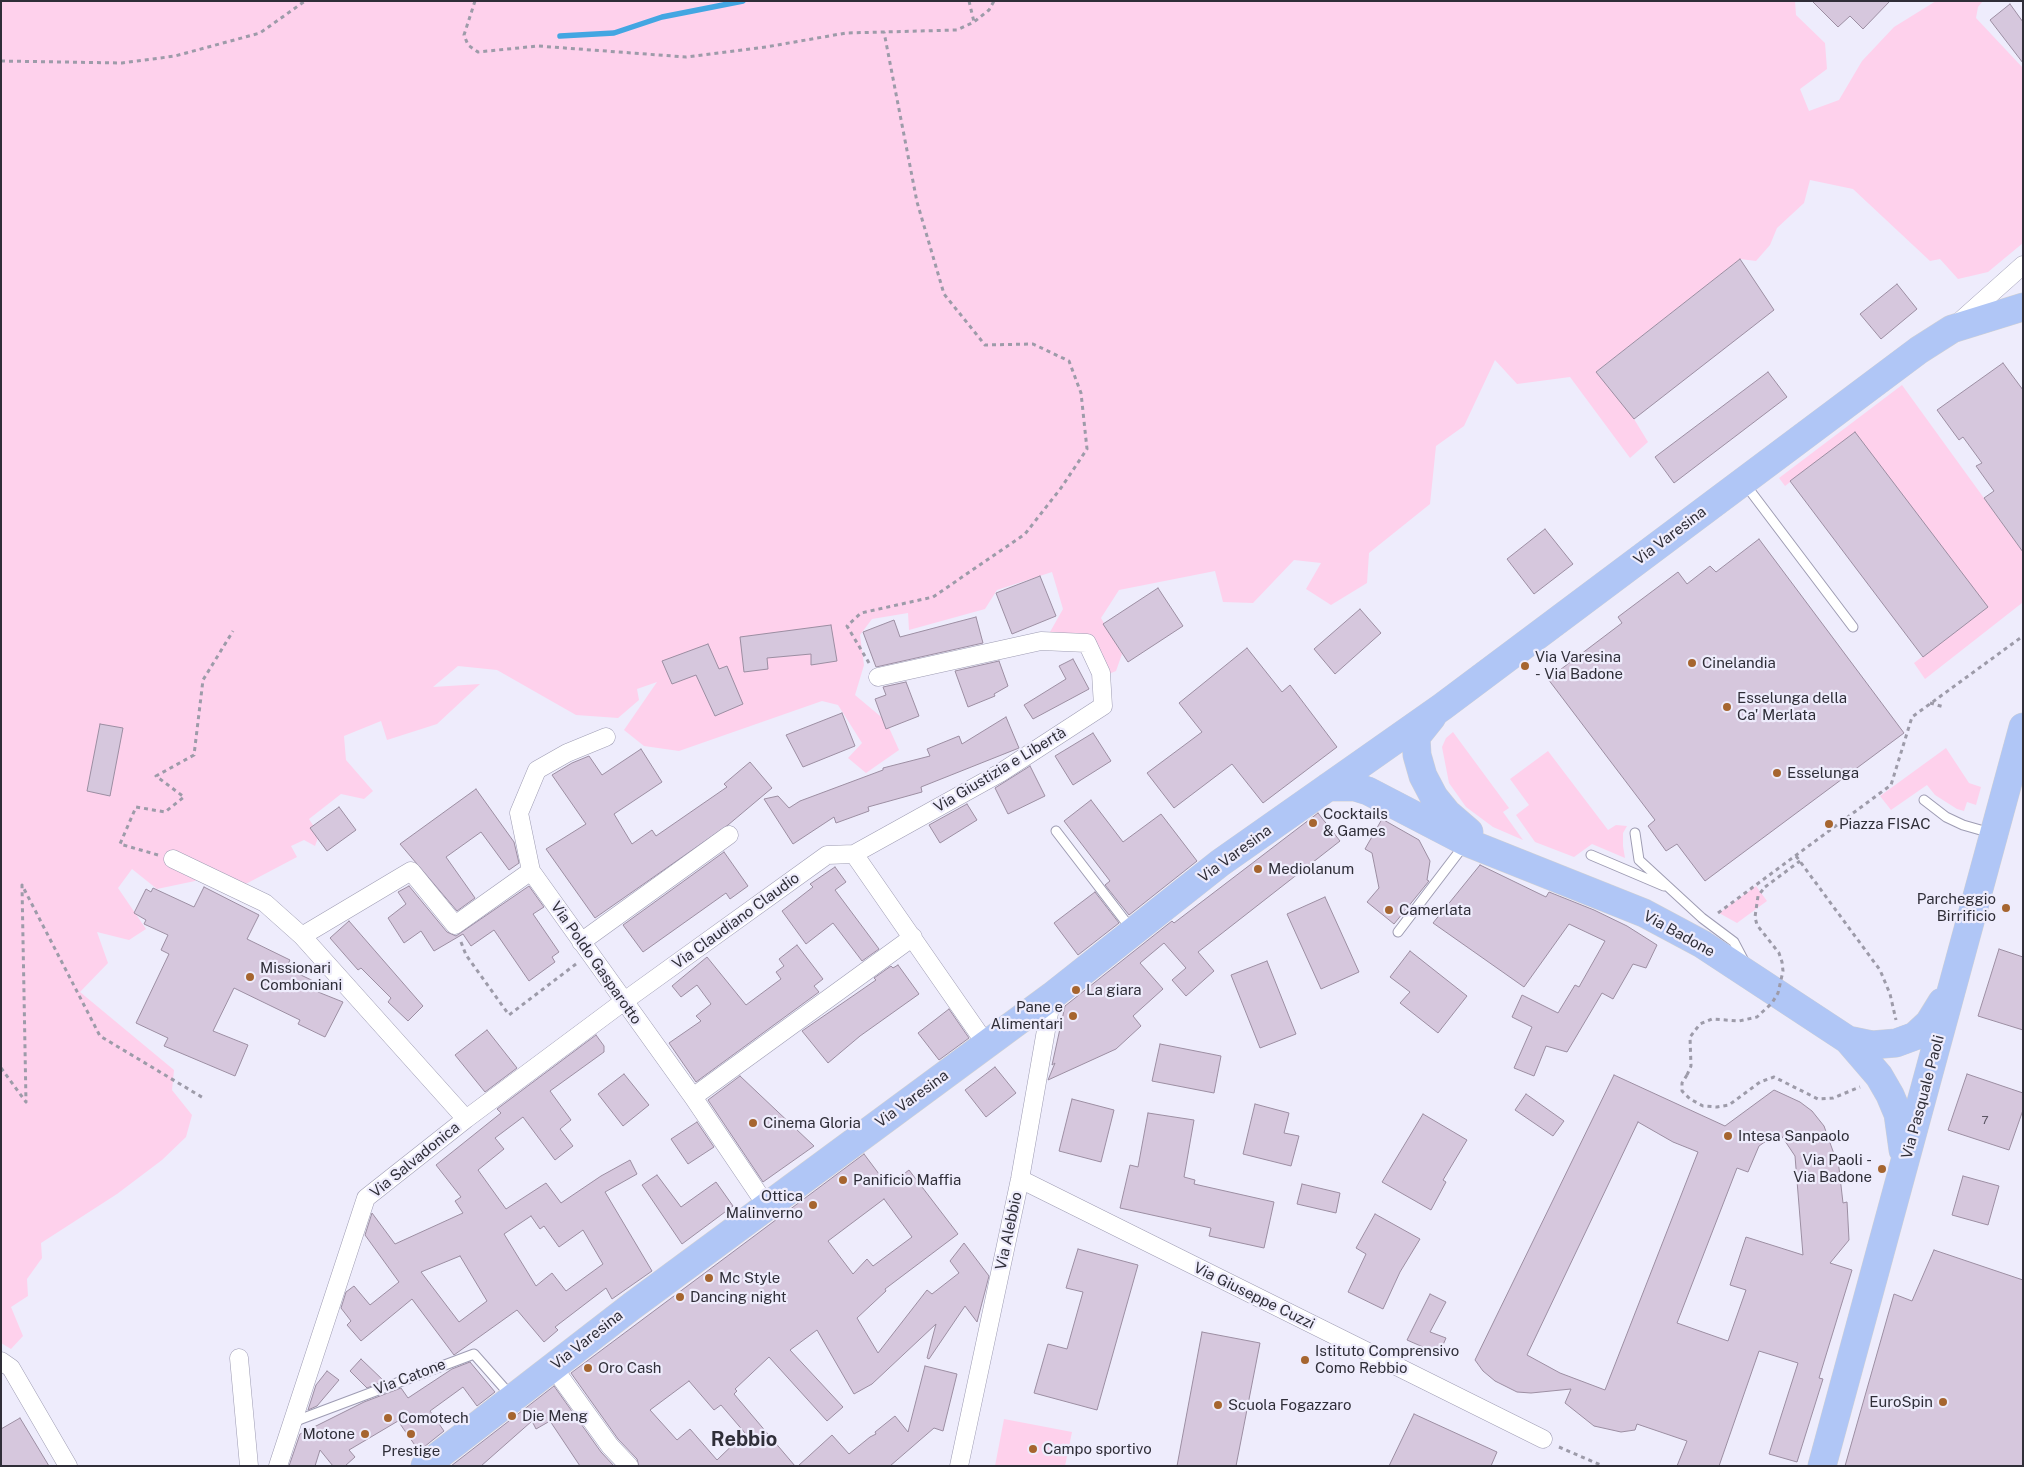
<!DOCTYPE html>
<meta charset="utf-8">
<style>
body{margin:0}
#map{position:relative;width:2024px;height:1467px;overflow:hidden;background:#eeecfc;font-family:"Public Sans",sans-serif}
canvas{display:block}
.frame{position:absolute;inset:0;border:2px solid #2f2e38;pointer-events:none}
</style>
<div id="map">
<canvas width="2024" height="1467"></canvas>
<div class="frame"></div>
</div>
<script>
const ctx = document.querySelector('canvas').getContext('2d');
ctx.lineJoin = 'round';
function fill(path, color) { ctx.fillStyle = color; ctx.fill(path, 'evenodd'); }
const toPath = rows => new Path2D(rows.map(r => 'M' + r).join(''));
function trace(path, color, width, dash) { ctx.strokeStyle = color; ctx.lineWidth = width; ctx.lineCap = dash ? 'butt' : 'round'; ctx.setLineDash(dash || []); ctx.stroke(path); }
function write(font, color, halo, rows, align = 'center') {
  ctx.font = font + ' "Public Sans",sans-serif'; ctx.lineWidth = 4.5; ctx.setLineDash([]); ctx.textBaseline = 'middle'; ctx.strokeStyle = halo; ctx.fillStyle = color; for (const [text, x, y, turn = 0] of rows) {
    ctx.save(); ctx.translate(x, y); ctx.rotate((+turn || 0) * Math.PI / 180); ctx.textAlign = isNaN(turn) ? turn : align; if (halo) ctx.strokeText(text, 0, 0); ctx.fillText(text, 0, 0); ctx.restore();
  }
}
fill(toPath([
 [1,1,1795,1,1796,15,1825,43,1827,69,1800,89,1809,111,1839,100,1862,61,1894,27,1936,1,1983,1,1978,7,1976,18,2023,68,2023,243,1988,272,1958,279,1940,259,1930,261,1853,189,1810,180,1804,203,1777,228,1770,245,1756,261,1740,259,1597,371,1634,419,1648,442,1630,458,1570,377,1517,384,1495,360,1464,426,1436,446,1430,504,1369,553,1367,583,1331,605,1306,589,1321,563,1294,560,1253,603,1223,602,1215,571,1119,590,1101,618,1122,654,1116,671,1104,676,1084,647,1050,632,1063,609,1052,572,997,590,985,609,909,630,908,613,872,619,860,635,864,665,855,695,886,721,899,750,866,773,848,758,862,743,838,705,822,701,679,751,644,746,624,730,657,682,637,689,639,700,618,718,576,715,497,670,458,666,433,687,480,684,437,724,387,740,381,721,344,736,346,760,373,791,364,799,341,794,309,819,319,835,315,846,304,840,291,846,297,857,240,887,209,867,195,881,157,889,132,869,118,888,146,929,129,940,97,932,108,963,80,992,174,1070,172,1090,192,1115,186,1137,162,1160,117,1194,41,1243,42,1258,27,1279,28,1296,11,1307,23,1336,11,1349,1,1343],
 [1902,385,2023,552,2022,603,1925,679,1914,663,1987,607,1855,433,1785,486,1779,478],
 [1453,732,1509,808,1503,812,1523,840,1493,827,1466,807,1449,783,1442,747,1446,738],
 [1946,748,1969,783,1981,787,1976,805,1967,802,1964,811,1957,809,1935,795,1927,785,1891,810,1880,796],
 [1548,751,1608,830,1616,825,1627,826,1623,833,1623,846,1625,858,1592,844,1574,857,1535,842,1516,815,1529,805,1510,779],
 [1756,886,1767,901,1737,923,1719,913],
 [1004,1419,1072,1432,1065,1466,995,1466]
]), '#fed1ec');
trace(toPath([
 [560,36,614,33,662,17,743,1]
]), '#43a6e2', 5.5);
const building = toPath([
 [1812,1,1890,1,1863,29,1850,16,1838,27,1812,1],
 [2010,4,2023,22,2023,63,1990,20,2010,4],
 [1740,259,1774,310,1634,419,1596,372,1740,259],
 [1897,284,1917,309,1881,339,1860,314,1897,284],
 [2003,363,2023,390,2023,552,1984,498,1994,491,1976,466,1982,463,1963,437,1959,440,1937,410,2003,363],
 [1768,372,1787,397,1674,483,1655,457,1768,372],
 [1855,432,1988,607,1923,657,1790,481,1855,432],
 [1545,529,1573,564,1534,594,1507,559,1545,529],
 [1759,539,1904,733,1705,881,1677,844,1666,851,1648,826,1655,820,1548,679,1622,623,1618,617,1678,572,1687,584,1710,566,1716,572,1759,539],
 [1040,576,1056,616,1012,634,996,593,1040,576],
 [1158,588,1183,626,1128,662,1103,624,1158,588],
 [1360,609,1381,633,1335,674,1314,649,1360,609],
 [976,617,983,643,876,667,863,632,894,620,900,637,976,617],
 [831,625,837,661,811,665,811,654,767,658,768,669,744,672,740,637,831,625],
 [708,644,719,669,727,666,743,704,715,716,696,675,672,684,662,661,708,644],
 [1247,648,1282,692,1290,685,1337,747,1263,803,1232,764,1174,808,1147,773,1202,732,1179,703,1247,648],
 [1073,659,1089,689,1033,719,1024,705,1066,679,1059,666,1073,659],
 [999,661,1008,686,994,694,995,696,968,707,955,671,999,661],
 [906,682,919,716,886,729,875,699,886,695,883,687,906,682],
 [842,713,855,746,803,767,786,735,842,713],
 [1006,717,1019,748,921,787,922,792,868,807,869,811,836,823,834,817,793,844,764,799,778,796,789,808,800,801,883,770,883,768,930,756,927,749,959,736,962,744,1006,717],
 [100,724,123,728,110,796,87,791,100,724],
 [1093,733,1111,761,1073,785,1055,756,1093,733],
 [641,749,662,782,614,814,632,844,652,830,656,836,727,787,724,784,750,762,772,788,728,825,595,918,546,849,586,824,552,775,572,763,589,756,602,775,641,749],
 [1030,766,1045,796,1008,814,995,788,1030,766],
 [476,789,514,842,519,863,509,870,481,832,446,857,475,898,457,911,400,844,476,789],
 [1091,800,1123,842,1161,814,1197,861,1129,915,1105,885,1110,881,1064,821,1091,800],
 [967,804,977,820,940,843,929,825,967,804],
 [339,807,356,830,327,851,310,828,339,807],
 [1318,813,1340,841,1198,952,1214,971,1186,996,1172,980,1186,968,1164,943,1140,963,1163,989,1133,1016,1141,1026,1116,1049,1048,1080,1055,1063,1052,1065,1065,1006,1172,921,1174,923,1318,813],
 [1382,819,1419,840,1430,861,1427,880,1429,881,1394,924,1367,902,1379,888,1372,853,1365,849,1382,819],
 [724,852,748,886,730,899,726,893,643,952,623,925,724,852],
 [1480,865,1546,897,1549,892,1594,910,1627,926,1657,945,1646,968,1633,964,1613,999,1602,993,1567,1052,1546,1046,1534,1076,1514,1068,1532,1027,1512,1017,1522,995,1558,1013,1575,985,1579,987,1605,941,1569,924,1524,987,1433,923,1480,865],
 [835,867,846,882,835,890,879,949,862,961,833,923,806,944,782,911,813,887,810,884,835,867],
 [409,886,447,932,456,936,529,886,544,907,533,914,559,952,552,957,555,962,529,981,494,930,471,946,463,934,434,951,421,931,404,943,388,918,406,904,398,892,409,886],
 [204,887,259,915,247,939,290,960,286,968,322,985,318,992,343,1002,325,1037,298,1024,300,1020,234,988,213,1031,248,1045,235,1076,164,1046,168,1038,136,1023,169,954,161,950,168,935,144,924,146,920,134,913,146,889,151,892,153,888,194,907,204,887],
 [1095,892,1119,923,1078,955,1054,923,1095,892],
 [1325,897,1359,972,1321,989,1287,914,1325,897],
 [349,921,423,1006,408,1021,388,1002,391,998,361,968,358,970,330,938,349,921],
 [797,945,823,979,814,986,819,992,696,1082,669,1043,701,1021,696,1016,711,1004,697,985,681,997,672,986,707,957,746,1005,781,979,776,972,784,966,779,959,797,945],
 [1999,949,2023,957,2023,1030,1978,1016,1999,949],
 [1410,951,1467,996,1438,1033,1400,1003,1410,992,1390,977,1410,951],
 [1267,961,1296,1034,1260,1048,1231,975,1267,961],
 [898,965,919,994,860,1036,828,1063,802,1031,876,980,874,978,891,966,893,968,898,965],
 [949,1009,969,1038,939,1060,918,1033,949,1009],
 [487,1030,517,1068,485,1092,455,1055,487,1030],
 [596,1035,604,1046,604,1052,550,1091,571,1120,560,1129,573,1146,555,1160,523,1117,495,1138,504,1149,478,1170,506,1209,546,1183,561,1203,601,1176,630,1160,637,1174,605,1192,652,1271,612,1299,606,1288,555,1327,558,1330,544,1342,517,1310,454,1355,412,1299,361,1341,347,1325,351,1321,341,1308,346,1292,354,1286,370,1305,399,1282,365,1235,372,1213,395,1244,463,1213,455,1201,461,1197,436,1165,501,1113,497,1109,596,1035],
 [531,1216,540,1229,544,1226,559,1247,583,1230,603,1264,566,1291,552,1273,536,1286,504,1234,531,1216],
 [460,1256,487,1301,459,1322,421,1272,460,1256],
 [1160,1044,1221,1056,1214,1093,1152,1081,1160,1044],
 [995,1067,1016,1093,986,1117,965,1090,995,1067],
 [624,1074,649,1105,623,1126,598,1094,624,1074],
 [1967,1074,2023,1093,2023,1110,2009,1150,1948,1130,1967,1074],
 [1614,1075,1725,1126,1774,1090,1800,1102,1812,1111,1824,1126,1839,1168,1843,1203,1847,1202,1849,1240,1830,1263,1852,1270,1819,1378,1823,1379,1797,1462,1769,1454,1798,1363,1759,1351,1719,1466,1677,1466,1687,1441,1637,1424,1635,1430,1621,1432,1594,1426,1565,1403,1571,1389,1531,1393,1517,1392,1495,1381,1483,1371,1475,1360,1614,1075],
 [1638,1122,1673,1142,1698,1152,1605,1390,1560,1373,1527,1355,1638,1122],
 [1779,1132,1795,1156,1803,1255,1746,1237,1730,1285,1746,1290,1728,1341,1677,1323,1737,1168,1748,1172,1759,1146,1779,1132],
 [740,1076,814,1146,763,1182,708,1100,740,1076],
 [1526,1094,1564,1121,1553,1136,1515,1110,1526,1094],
 [1072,1099,1114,1110,1101,1162,1059,1151,1072,1099],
 [1255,1104,1289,1113,1284,1133,1299,1136,1291,1166,1243,1154,1255,1104],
 [1148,1113,1194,1120,1184,1177,1195,1180,1194,1184,1274,1202,1264,1248,1209,1236,1211,1228,1120,1208,1130,1165,1138,1167,1148,1113],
 [1423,1114,1467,1140,1443,1180,1446,1182,1431,1210,1382,1182,1423,1114],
 [697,1122,714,1147,688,1164,671,1139,697,1122],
 [864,1154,888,1186,909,1170,958,1234,885,1289,886,1291,857,1318,878,1353,927,1290,932,1294,959,1273,950,1261,964,1243,989,1276,977,1322,965,1306,929,1359,927,1358,936,1324,872,1384,854,1394,817,1330,790,1350,843,1407,827,1421,769,1357,735,1389,737,1391,734,1394,795,1466,639,1466,637,1459,618,1439,571,1373,864,1154],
 [884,1199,912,1237,873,1266,867,1259,853,1274,828,1241,884,1199],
 [689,1381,714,1410,721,1405,745,1433,717,1460,690,1429,677,1440,650,1410,689,1381],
 [657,1175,681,1207,716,1182,733,1206,682,1244,642,1185,657,1175],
 [1963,1176,1999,1186,1988,1225,1952,1215,1963,1176],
 [1302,1184,1340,1193,1336,1213,1297,1204,1302,1184],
 [1375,1214,1420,1239,1400,1272,1383,1309,1348,1292,1366,1254,1356,1248,1375,1214],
 [1078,1249,1138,1265,1097,1410,1034,1393,1048,1344,1067,1349,1083,1292,1066,1288,1078,1249],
 [1934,1250,2023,1280,2023,1466,1845,1466,1894,1294,1912,1301,1934,1250],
 [1430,1294,1446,1302,1430,1332,1446,1338,1439,1354,1407,1340,1430,1294],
 [1202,1332,1260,1343,1236,1466,1177,1466,1202,1332],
 [361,1359,384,1381,367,1388,350,1371,361,1359],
 [470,1362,495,1392,477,1406,463,1387,430,1411,444,1431,419,1451,398,1421,349,1450,355,1457,345,1466,333,1466,320,1450,315,1466,289,1466,300,1434,364,1402,401,1388,408,1398,452,1369,470,1362],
 [925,1366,957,1374,943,1431,934,1428,890,1466,798,1466,832,1435,849,1454,870,1437,876,1434,875,1432,895,1416,908,1432,925,1366],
 [327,1371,339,1380,317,1406,308,1410,316,1385,327,1371],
 [554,1386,601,1452,614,1466,580,1466,550,1421,536,1429,532,1421,481,1466,451,1466,554,1386],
 [1414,1414,1497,1452,1491,1466,1389,1466,1414,1414],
 [20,1418,49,1466,1,1466,1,1429,20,1418]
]);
fill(building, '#d6c7dd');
trace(building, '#9c8ea2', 1);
const service = toPath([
 [1745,484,1853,627],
 [1924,800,1946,817,1963,825,1991,833],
 [1056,831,1132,930],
 [1635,833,1639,860,1702,918,1734,942,1744,961],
 [1591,855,1664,886],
 [1398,932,1465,844],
 [293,1422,474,1354,512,1397]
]);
const minor = toPath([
 [1958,323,2023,265],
 [606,737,567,753,537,770,519,813,531,871,693,1097,766,1205],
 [854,854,986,1044],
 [173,859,265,903,302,936,466,1119],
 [302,936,411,871,455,925,531,871],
 [581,942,729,835],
 [693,1097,913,937],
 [1020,1179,1543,1439],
 [239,1358,249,1466],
 [1,1361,11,1368,68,1466],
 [553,1367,610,1446,629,1466],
 [278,1466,366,1198,466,1119,623,1002,827,855,854,854,1000,773,1103,706,1101,673,1087,643,1041,641,878,677],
 [959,1466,1020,1179,1052,996]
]);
const primary = toPath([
 [1432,717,1416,737,1417,755,1423,776,1434,797,1447,813,1469,832],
 [1328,787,1355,787,1368,791,1466,842,1644,913,1702,944,1848,1040,1879,1076,1890,1095,1898,1114,1903,1150],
 [1848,1040,1872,1045,1896,1043,1915,1036,1929,1023,1942,1002],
 [425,1466,632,1306,1052,996,1220,863,1442,707,1919,350,1952,329,2023,307],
 [1822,1466,2023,727]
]);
trace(service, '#9e9cb3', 11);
trace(minor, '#9e9cb3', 19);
trace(primary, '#d1d1d3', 29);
trace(toPath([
 [475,1,464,35,468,45,478,52,538,46,686,57,766,47,846,33,957,30,974,22,989,10,994,1],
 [969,1,974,22],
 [1,61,122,63,175,56,260,33,305,1],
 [869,663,847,626,861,613,933,597,1025,534,1061,488,1087,449,1081,393,1069,361,1033,344,985,345,944,294,917,202,884,32],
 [1930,703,1944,707],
 [158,855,120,844,136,807,165,812,184,797,156,776,194,755,203,680,233,631],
 [1796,856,1880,970,1890,994,1896,1020],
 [1765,887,1800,861],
 [1718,913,1891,785,1912,717,2023,636],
 [461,942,466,955,509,1015,576,964],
 [1,1068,26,1102,22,885,100,1036,205,1099],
 [1687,1075,1682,1083,1682,1091,1690,1099,1703,1106,1717,1107,1729,1105,1760,1082,1774,1077,1818,1099,1833,1098,1860,1087],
 [1559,1447,1603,1466]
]), '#9d9ba9', 3, [4, 4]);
trace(service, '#fff', 9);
trace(minor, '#fff', 18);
trace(primary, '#b0c6f6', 28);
trace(toPath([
 [1687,1075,1691,1066,1690,1037,1700,1024,1712,1019,1739,1021,1757,1017,1772,1003,1778,993,1783,971,1782,962,1779,953,1757,925,1755,917,1758,896,1765,887]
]), '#9d9ba9', 3, [4, 4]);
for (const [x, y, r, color] of [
 [1692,663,5,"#a6652f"],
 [1525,666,5,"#a6652f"],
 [1727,707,5,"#a6652f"],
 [1777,773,5,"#a6652f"],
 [1313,823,5,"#a6652f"],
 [1829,824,5,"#a6652f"],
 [1258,869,5,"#a6652f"],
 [2006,908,5,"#a6652f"],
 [1389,910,5,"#a6652f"],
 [250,977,5,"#a6652f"],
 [1076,990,5,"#a6652f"],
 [1073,1016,5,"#a6652f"],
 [753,1123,5,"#a6652f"],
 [1728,1136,5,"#a6652f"],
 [1882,1169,5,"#a6652f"],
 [843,1180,5,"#a6652f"],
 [813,1205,5,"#a6652f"],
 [709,1278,5,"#a6652f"],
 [680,1297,5,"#a6652f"],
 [1305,1360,5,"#a6652f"],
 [588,1368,5,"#a6652f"],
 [1943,1402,5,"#a6652f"],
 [1218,1405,5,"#a6652f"],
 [512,1416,5,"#a6652f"],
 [388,1418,5,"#a6652f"],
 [365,1434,5,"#a6652f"],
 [411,1434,5,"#a6652f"],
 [1033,1449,5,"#a6652f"]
]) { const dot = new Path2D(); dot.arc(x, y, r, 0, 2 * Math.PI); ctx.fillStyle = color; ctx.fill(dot); trace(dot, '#eeecfc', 2); }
write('12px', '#595461', null, [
 ["7",1985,1120]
]);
write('15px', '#2f2e38', '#eeecfc', [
 ["Via Varesina",1670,536,-37],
 ["Via Giustizia e Libertà",1000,770,-31],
 ["Via Varesina",1235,854,-36],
 ["Via Claudiano Claudio",736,921,-36],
 ["Via Badone",1679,934,29],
 ["Via Poldo Gasparotto",596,963,55],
 ["Via Pasquale Paoli",1923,1097,-75],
 ["Via Varesina",912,1099,-36],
 ["Via Salvadonica",415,1160,-39],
 ["Via Alebbio",1009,1231,-78],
 ["Via Giuseppe Cuzzi",1254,1296,26],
 ["Via Varesina",587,1340,-38],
 ["Via Catone",410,1377,-21]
]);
write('15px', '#2f2e38', '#eeecfc', [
 ["Via Varesina",1535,657],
 ["- Via Badone",1535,674],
 ["Cinelandia",1702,663],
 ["Esselunga della",1737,698],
 ["Ca' Merlata",1737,715],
 ["Esselunga",1787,773],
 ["Cocktails",1323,814],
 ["& Games",1323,831],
 ["Piazza FISAC",1839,824],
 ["Mediolanum",1268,869],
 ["Parcheggio",1996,899,"right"],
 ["Birrificio",1996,916,"right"],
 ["Camerlata",1399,910],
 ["Missionari",260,968],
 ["Comboniani",260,985],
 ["La giara",1086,990],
 ["Pane e",1063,1007,"right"],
 ["Alimentari",1063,1024,"right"],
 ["Cinema Gloria",763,1123],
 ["Intesa Sanpaolo",1738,1136],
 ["Via Paoli -",1872,1160,"right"],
 ["Via Badone",1872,1177,"right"],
 ["Panificio Maffia",853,1180],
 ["Ottica",803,1196,"right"],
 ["Malinverno",803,1213,"right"],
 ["Mc Style",719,1278],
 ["Dancing night",690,1297],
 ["Istituto Comprensivo",1315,1351],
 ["Como Rebbio",1315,1368],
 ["Oro Cash",598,1368],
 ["EuroSpin",1933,1402,"right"],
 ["Scuola Fogazzaro",1228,1405],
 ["Die Meng",522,1416],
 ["Comotech",398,1418],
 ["Motone",355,1434,"right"],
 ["Campo sportivo",1043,1449],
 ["Prestige",411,1451,"center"]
], 'left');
write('bold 20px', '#2f2e38', '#eeecfc', [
 ["Rebbio",744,1440]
]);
</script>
